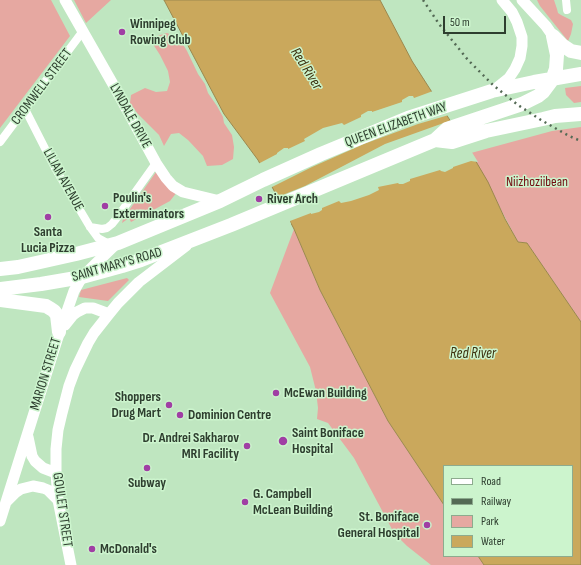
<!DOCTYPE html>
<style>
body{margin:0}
#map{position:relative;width:581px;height:565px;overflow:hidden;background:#bfe6c0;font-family:"Sofia Sans Condensed",sans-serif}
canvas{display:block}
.legend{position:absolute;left:443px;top:465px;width:130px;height:92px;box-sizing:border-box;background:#ccf4cd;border:1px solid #8dab8e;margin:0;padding:5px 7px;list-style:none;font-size:12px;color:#2e3e2f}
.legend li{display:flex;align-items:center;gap:8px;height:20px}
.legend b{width:20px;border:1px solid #8dab8e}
.scale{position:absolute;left:443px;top:16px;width:63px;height:18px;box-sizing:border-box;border:2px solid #2e3e2f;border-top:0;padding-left:5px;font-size:12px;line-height:14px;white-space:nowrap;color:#2e3e2f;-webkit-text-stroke:3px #ccf4cd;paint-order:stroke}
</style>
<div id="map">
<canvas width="581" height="565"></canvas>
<ul class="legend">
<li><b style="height:5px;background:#fff"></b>Road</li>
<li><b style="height:5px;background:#546a55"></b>Railway</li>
<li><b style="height:11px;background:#e6a8a1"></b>Park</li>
<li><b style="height:11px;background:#caa85c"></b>Water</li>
</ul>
<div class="scale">50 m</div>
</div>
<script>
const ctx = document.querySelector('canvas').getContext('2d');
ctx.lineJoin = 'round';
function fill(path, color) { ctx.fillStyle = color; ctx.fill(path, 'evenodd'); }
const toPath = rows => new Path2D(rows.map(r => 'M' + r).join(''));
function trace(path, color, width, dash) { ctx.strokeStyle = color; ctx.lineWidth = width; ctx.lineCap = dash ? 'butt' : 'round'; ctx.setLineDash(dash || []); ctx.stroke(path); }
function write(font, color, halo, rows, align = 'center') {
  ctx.font = font + ' "Sofia Sans Condensed",sans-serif'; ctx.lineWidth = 3; ctx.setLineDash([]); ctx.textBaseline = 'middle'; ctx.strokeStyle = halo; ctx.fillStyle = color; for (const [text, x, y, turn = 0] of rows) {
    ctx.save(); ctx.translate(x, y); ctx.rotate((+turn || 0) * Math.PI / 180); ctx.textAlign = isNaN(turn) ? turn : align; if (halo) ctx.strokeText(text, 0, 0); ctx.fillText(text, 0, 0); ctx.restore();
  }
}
fill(toPath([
 [0,0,51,0,70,36,0,128],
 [74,0,111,0,86,23],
 [537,0,554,0,557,9,558,13,561,15,571,20,573,24,571,34,568,41,540,6],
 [167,33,179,38,187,51,198,74,205,84,208,93,217,106,223,117,224,123,232,135,234,147,233,159,222,165,207,166,203,156,188,140,179,133,171,134,164,146,159,135,137,113,130,103,131,95,145,88,156,92,167,91,170,82,168,71,160,55,151,41,154,37],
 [581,86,581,102,574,103,566,95,565,88],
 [581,127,581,322,527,243,518,242,471,153,552,131],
 [156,172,177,192,170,201,131,222,129,218,122,223,123,219],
 [294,229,320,290,388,421,444,505,444,556,478,556,484,565,431,565,407,546,394,533,354,458,328,423,317,419,318,408,316,391,310,367,270,293],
 [127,278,129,280,108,301,79,297,81,290]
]), '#e6a8a1');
const water = toPath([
 [164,0,380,0,412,61,471,153,488,182,505,219,518,242,527,243,581,322,581,565,484,565,478,556,572,556,572,466,444,466,444,505,388,421,320,290,294,229,258,160,224,114,164,0]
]);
fill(water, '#caa85c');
trace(water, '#9b884e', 1);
fill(toPath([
 [433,90,449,115,418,124,364,144,312,167,270,188,256,161,258,164,277,154,277,153,284,148,288,148,288,149,305,141,304,139,323,128,342,123,344,125,361,117,361,115,368,111,372,111,372,112,402,102,402,100,409,96,413,96,414,98,433,91],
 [452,120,478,162,471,161,453,167,453,168,445,172,441,171,440,170,410,179,410,181,403,184,399,184,398,183,378,187,379,190,369,195,351,201,341,203,339,201,322,208,322,210,319,212,311,214,311,213,290,221,291,224,289,225,275,198,305,186,385,144]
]), '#bfe6c0');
trace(toPath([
 [566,0,567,10],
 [25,109,55,168,90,227,98,238,109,244],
 [0,142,83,31],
 [90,227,102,229,107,228,112,224,116,219,156,163]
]), '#fff', 8);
trace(toPath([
 [65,0,114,86,156,163,166,178,173,186,183,192,220,201],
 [522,0,546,26,553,36],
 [494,90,509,78,515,69,520,58,522,46,522,37,517,22,512,12,502,0],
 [65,325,73,315,77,312,85,308,93,308,109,314],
 [28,437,32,456,35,461,43,468,56,473],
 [7,501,15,493,21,489,33,486,43,488,48,490,58,500],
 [0,521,57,340,74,291,82,277,116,244],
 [71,565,58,500,56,473,56,449,58,430,62,413,69,386,75,370,88,343,94,333,109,314,118,303,139,282,186,246]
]), '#fff', 11);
trace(toPath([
 [553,36,562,45,571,51,581,53],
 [435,140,447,129,522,104,538,96,543,92,552,80,556,69,557,55,553,36],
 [0,269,18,267,76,254,118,243,220,201,263,180,321,154,408,118,492,91,534,82,581,74],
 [0,289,41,284,82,277,122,266,141,260,231,225,435,140,452,142,486,131,543,119,555,116,581,114],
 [0,300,46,306,51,309,54,311,57,315,59,332]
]), '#fff', 14);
trace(toPath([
 [423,0,439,24,468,60,493,85,518,105,541,120,569,136,581,141]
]), '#546a55', 2.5, [2, 4]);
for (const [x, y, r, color] of [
 [122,32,4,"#a03ea4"],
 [259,199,4,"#a03ea4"],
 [105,206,4,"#a03ea4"],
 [48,217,4,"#a03ea4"],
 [276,393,4,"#a03ea4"],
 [169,405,4,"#a03ea4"],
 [180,415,4,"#a03ea4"],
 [283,441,5,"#a03ea4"],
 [247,446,4,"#a03ea4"],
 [147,468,4,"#a03ea4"],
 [245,502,4,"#a03ea4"],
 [427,525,4,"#a03ea4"],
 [92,549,4,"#a03ea4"]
]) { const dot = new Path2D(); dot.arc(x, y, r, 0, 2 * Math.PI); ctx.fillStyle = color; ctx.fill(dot); trace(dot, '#ccf4cd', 1.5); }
write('bold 14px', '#2e3e2f', '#ccf4cd', [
 ["Winnipeg",130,24],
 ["Rowing Club",130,40],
 ["Poulin's",113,198],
 ["Exterminators",113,214],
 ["River Arch",267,199],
 ["Santa",48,232,"center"],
 ["Lucia Pizza",48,248,"center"],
 ["McEwan Building",284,393],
 ["Shoppers",161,397,"right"],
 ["Drug Mart",161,413,"right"],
 ["Dominion Centre",188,415],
 ["Saint Boniface",292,433],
 ["Hospital",292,449],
 ["Dr. Andrei Sakharov",239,438,"right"],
 ["MRI Facility",239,454,"right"],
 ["Subway",147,483,"center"],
 ["G. Campbell",253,494],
 ["McLean Building",253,510],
 ["St. Boniface",419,517,"right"],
 ["General Hospital",419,533,"right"],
 ["McDonald's",100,549]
], 'left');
write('14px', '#2e3e2f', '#ccf4cd', [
 ["CROMWELL STREET",42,87,-53],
 ["LYNDALE DRIVE",130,116,61],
 ["QUEEN ELIZABETH WAY",396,125,-20],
 ["LILIAN AVENUE",63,180,61],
 ["SAINT MARY'S ROAD",117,265,-16],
 ["MARION STREET",46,374,-73],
 ["GOULET STREET",62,510,82]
]);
write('14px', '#720c11', '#ccf4cd', [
 ["Niizhoziibean",537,182]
]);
write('italic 15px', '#3c2e0c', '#ccf4cd', [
 ["Red River",306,69,58],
 ["Red River",473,354]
]);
</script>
